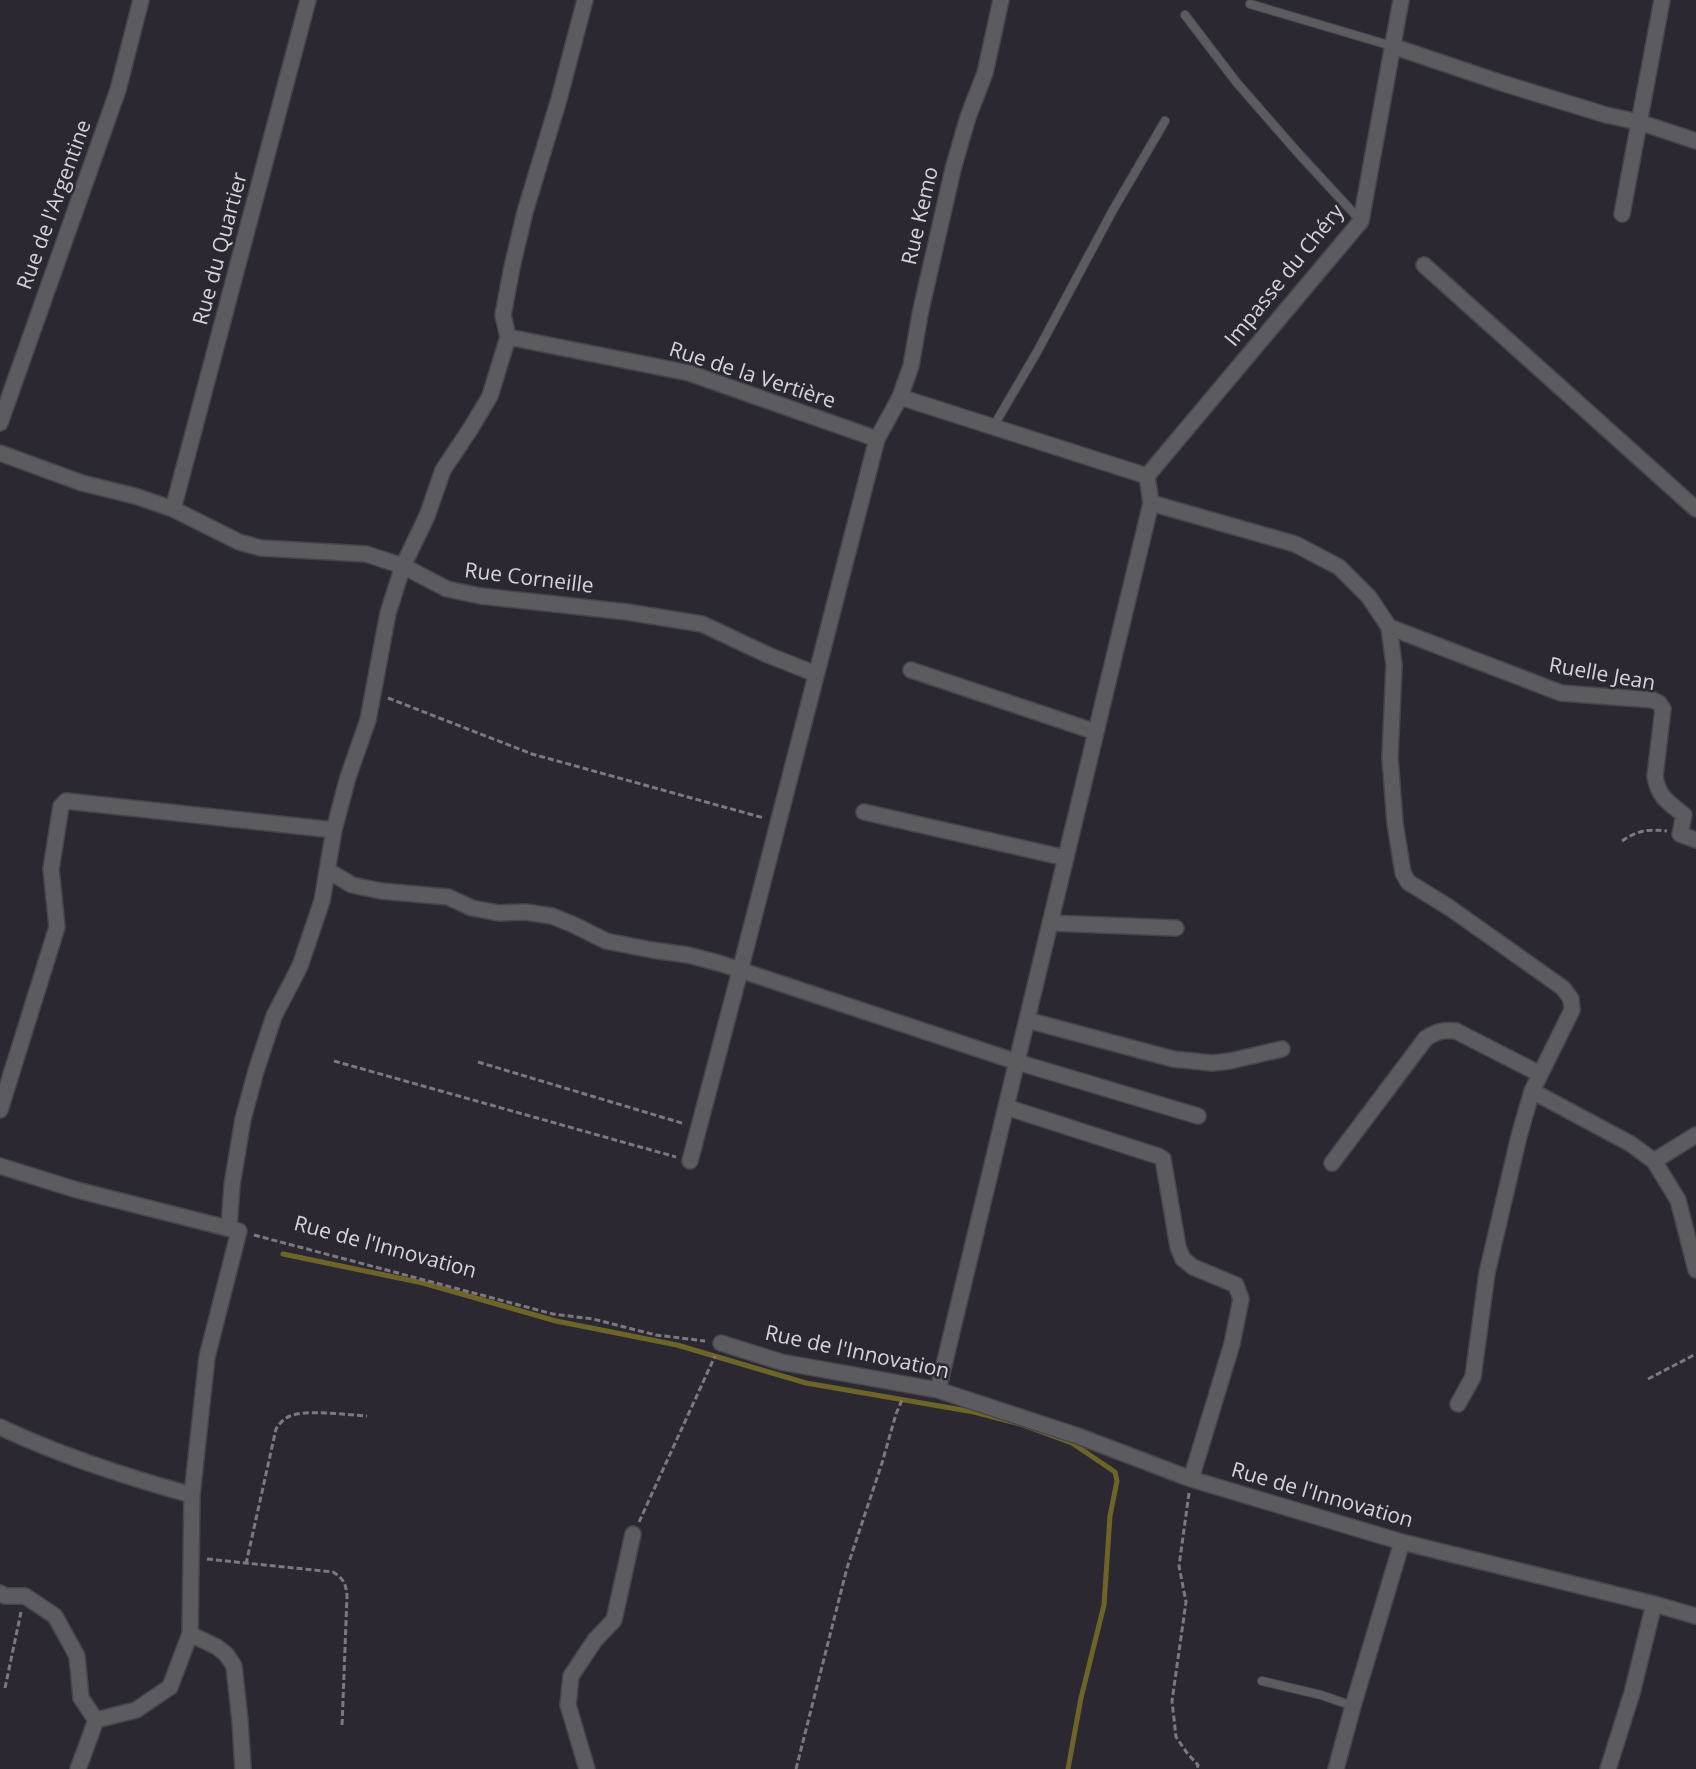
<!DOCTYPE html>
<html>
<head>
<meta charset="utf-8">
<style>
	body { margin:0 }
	canvas { display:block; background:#2b2831 }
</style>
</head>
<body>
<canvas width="1696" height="1769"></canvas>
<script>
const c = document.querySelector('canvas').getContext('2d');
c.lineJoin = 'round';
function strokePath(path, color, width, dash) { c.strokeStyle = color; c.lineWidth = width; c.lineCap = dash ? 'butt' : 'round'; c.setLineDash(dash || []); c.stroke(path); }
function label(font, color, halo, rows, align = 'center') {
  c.font = font + ' "Open Sans",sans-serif'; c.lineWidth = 5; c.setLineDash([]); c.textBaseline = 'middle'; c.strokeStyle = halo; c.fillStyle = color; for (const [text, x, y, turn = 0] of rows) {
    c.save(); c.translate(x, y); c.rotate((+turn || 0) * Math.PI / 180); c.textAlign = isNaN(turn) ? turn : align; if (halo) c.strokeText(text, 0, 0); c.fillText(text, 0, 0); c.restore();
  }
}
const stream = new Path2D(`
	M283 1254 423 1283 556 1321 677 1345 806 1383 974 1412 1020 1424 1072 1443 1115 1472 1117 1481 1110 1516 1104 1605 1081 1698 1068 1769`);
const path = new Path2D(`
	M388 698 532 754 764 818
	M1622 841C1638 830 1648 829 1667 831
	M334 1061 676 1157
	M478 1062 685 1124
	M254 1235 553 1314 593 1319 656 1335 705 1341
	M1648 1379 1696 1354
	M1189 1493 1179 1566 1186 1602 1172 1701 1176 1737 1187 1753 1198 1765 1197 1769
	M639 1522 715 1356
	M207 1559 333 1572C344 1579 346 1584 347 1596L342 1726
	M246 1564 276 1429C279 1424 283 1419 290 1416 306 1409 348 1415 367 1416
	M5 1688 21 1612
	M796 1769 847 1568 882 1463 896 1414 902 1400`);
const service = new Path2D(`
	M1250 4 1392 46
	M1185 15 1237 83 1299 154 1360 220
	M993 427 1037 352 1113 210 1165 121
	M1262 1681 1321 1695 1353 1706`);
const minor = new Path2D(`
	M1392 46 1502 83 1606 115 1639 122 1696 141
	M1622 214 1662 0
	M1424 265 1696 509
	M508 337 689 373 877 439
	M900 397 1147 476 1151 503 938 1390
	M0 423 118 90 141 0
	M0 453 82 483 135 496 173 509 239 542 261 548 366 554 403 566 447 589 481 596 627 612 702 624 768 655 816 674
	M1147 476 1361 221 1401 0
	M1151 503 1295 544 1339 567 1369 597 1389 627 1394 665 1390 758 1395 823 1403 873 1408 882 1450 908 1563 988 1571 999 1572 1010 1532 1091 1519 1136 1487 1273 1473 1377 1458 1404
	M173 509 308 0
	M1389 627 1561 693 1653 700 1659 703 1663 709 1655 776C1658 797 1668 802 1684 815L1680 834 1696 840
	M911 670 1096 732
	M864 812 1066 858
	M327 870 352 885 381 891 448 897 472 908 499 913 525 912 552 916 574 925 606 941 652 950 688 955 719 963 1017 1062 1198 1116
	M1050 923 1176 928
	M1027 1020 1173 1059 1212 1063 1230 1061 1282 1049
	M1532 1091 1631 1144 1654 1161 1678 1200 1696 1270
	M1006 1107 1158 1156 1163 1159 1178 1247 1183 1259 1193 1267 1236 1285 1241 1299 1232 1344 1191 1479
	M0 1110 57 927 51 869 61 806 66 801 334 830
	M690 1161 740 971 877 439 900 397 911 366 920 314 953 169 968 117 985 73 1001 0
	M1654 1161 1696 1135
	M1332 1163 1426 1038C1436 1032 1444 1029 1456 1031L1540 1074
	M0 1166 77 1190 239 1231 207 1357 192 1495 190 1634 217 1647 226 1654 234 1666 240 1721 243 1769
	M229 1228 232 1185 243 1119 256 1071 274 1016 300 966 322 901 334 830 348 777 368 720 388 613 403 566 427 516 443 470 471 428 490 396 508 337 503 315 512 267 525 212 559 99 585 0
	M721 1343 781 1362 938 1390 1078 1436 1191 1479 1402 1542 1654 1604 1696 1616
	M0 1427C61 1456 126 1477 192 1495
	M0 1593 5 1596H25L55 1616 77 1656 81 1698 96 1720 136 1710 170 1687 190 1634
	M78 1769 96 1720
	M587 1769 568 1705 571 1676 595 1640 614 1620 633 1534
	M1336 1769 1353 1706 1402 1542
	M1608 1769 1632 1693 1654 1604`);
const streetNames = [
	["Rue de l'Argentine",55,205,-70],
	["Rue Kemo",921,216,-77],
	["Rue du Quartier",221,249,-75],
	["Impasse du Chéry",1285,276,-51],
	["Rue de la Vertière",752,376,18],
	["Rue Corneille",529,579,7],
	["Ruelle Jean",1602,675,10],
	["Rue de l'Innovation",385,1248,15],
	["Rue de l'Innovation",857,1353,12],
	["Rue de l'Innovation",1322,1496,16]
];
strokePath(stream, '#6d6528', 5);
strokePath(service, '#46444c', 10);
strokePath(minor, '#46444c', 18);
strokePath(path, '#7b7880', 3, [6, 3]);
strokePath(service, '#5c5b5f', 8);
strokePath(minor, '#5c5b5f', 15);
label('21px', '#d6d4da', '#2b2831', streetNames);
</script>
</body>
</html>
